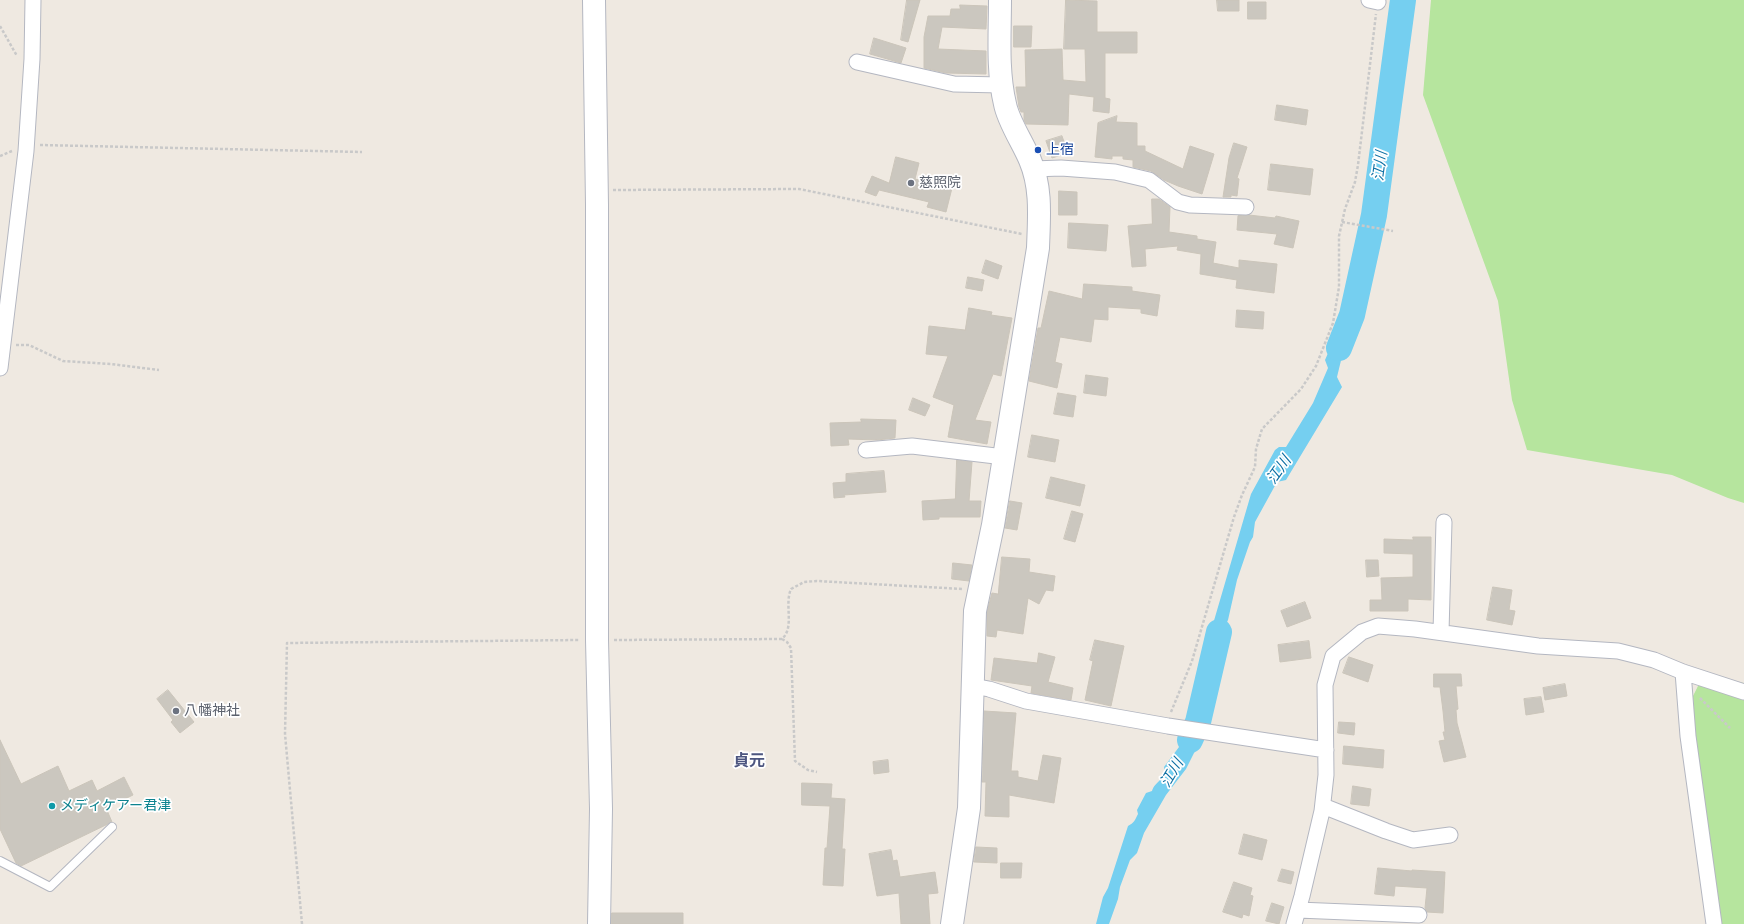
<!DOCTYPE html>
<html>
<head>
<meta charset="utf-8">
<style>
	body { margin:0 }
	canvas { display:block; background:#efe9e1 }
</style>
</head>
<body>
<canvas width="1744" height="924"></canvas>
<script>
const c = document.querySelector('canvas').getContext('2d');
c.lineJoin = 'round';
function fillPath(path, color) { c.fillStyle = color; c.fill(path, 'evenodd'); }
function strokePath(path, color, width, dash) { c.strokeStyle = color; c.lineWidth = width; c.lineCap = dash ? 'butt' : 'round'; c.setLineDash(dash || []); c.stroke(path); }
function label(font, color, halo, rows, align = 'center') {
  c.font = font + ' Mulish,"Noto Sans JP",sans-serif'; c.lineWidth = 3.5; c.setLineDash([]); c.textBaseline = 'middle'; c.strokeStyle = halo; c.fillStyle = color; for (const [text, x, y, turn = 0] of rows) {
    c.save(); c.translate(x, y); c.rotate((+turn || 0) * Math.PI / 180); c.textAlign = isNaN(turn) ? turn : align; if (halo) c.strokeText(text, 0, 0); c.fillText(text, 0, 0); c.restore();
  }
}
const green = new Path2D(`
	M1431 0H1744V503L1728 498 1672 475 1527 450 1512 400 1498 301 1423 95Z
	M1723 680 1744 683V924H1717L1698 783 1693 696 1698 686Z`);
const water = new Path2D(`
	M1352 315 1337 377 1342 387 1286 480 1277 482 1255 522 1253 537 1250 542 1237 580 1228 620 1222 632 1214 664 1210 666 1204 661 1206 648 1251 494 1275 450 1279 447H1286L1313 403 1328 368 1325 360 1341 323H1346Z
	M1201 707 1206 713 1203 726 1192 724 1197 708Z
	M1181 734 1202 737 1186 769 1166 795 1144 833 1137 853 1130 860 1120 887 1118 899 1109 924H1096L1103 897 1108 888 1128 826C1134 823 1135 820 1138 814L1137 810 1146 793 1152 791C1155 781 1167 779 1164 767L1179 747Z`);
const river = new Path2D(`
	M1339 348 1352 315 1374 215 1403 0
	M1190 740 1198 722 1219 632`);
const building = new Path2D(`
	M907 0H920L908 42 901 40Z
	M1066 0 1097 1V32H1137V53H1105V98L1110 99 1109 113 1093 111 1094 97 1069 94 1068 125 1026 124 1024 120V112H1021L1019 107 1016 87H1026L1025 50 1062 49 1063 80 1086 82 1085 49H1064Z
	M1217 0H1239V11H1218Z
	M1248 2H1266V19H1248Z
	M960 5 987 6 986 29 942 27 938 49 986 51V74L946 73 924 68V37L928 16H950L951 9H960Z
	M1014 26H1032L1031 47H1014Z
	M874 38 906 48 901 63 870 54Z
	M1277 105 1308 110 1306 125 1275 120Z
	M1117 116 1116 122 1137 123V146H1145V151L1183 169 1190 146 1214 154 1202 194 1178 186 1164 180 1151 171 1133 167V160L1123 159V156H1112V159L1095 157 1098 123Z
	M1062 136 1068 153 1052 158 1046 141Z
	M1234 143 1247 147 1237 178 1239 179 1237 196 1231 195V197H1223L1229 158Z
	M896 157 919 163 915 179 952 188 946 212 927 207 929 202 879 190 876 196 865 192 872 176 889 183Z
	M1271 164 1313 169 1310 195 1268 190Z
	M1059 191 1077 192V215H1059Z
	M1152 199H1159L1170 207 1169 232 1197 236V239L1216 242 1213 263 1239 268V260L1277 264 1274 293 1236 288 1237 280 1200 274 1201 254 1177 250 1178 246 1145 249 1146 266 1132 267 1128 226 1152 224Z
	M1249 215 1275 218 1276 216 1299 221 1293 248 1274 244 1277 234 1237 230 1238 216Z
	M1069 223 1108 225 1106 251 1068 248Z
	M986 260 1002 266 998 279 982 273Z
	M968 277 984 280 982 291 966 288Z
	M1084 284 1132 287V291L1160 295 1157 316 1141 313V309L1108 307V320L1094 319 1091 342 1060 337 1055 362 1062 364 1057 388 1029 381 1038 328H1041L1049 291 1082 299Z
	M969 308 992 312 991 315 1012 318 1001 376 993 374 975 420 991 422 987 444 948 437 954 405 933 397 948 356 926 354 929 326 965 330Z
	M1237 310 1264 312 1263 329 1236 327Z
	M1086 375 1108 378 1106 396 1084 393Z
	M1058 393 1076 396 1073 417 1054 414Z
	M913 398 930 405 925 416 909 410Z
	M861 419 896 420 895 438 877 440 848 439 849 445 831 446 830 423 861 422Z
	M1032 435 1059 440 1055 462 1028 457Z
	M957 460 972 462 969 501H981L980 517H939V519L923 520 922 501 955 499Z
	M884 471 886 492 844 495 845 497 834 498 833 483 846 482V474Z
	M1051 477 1085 485 1080 506 1046 498Z
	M1010 501 1022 503 1017 530 1005 528Z
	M1072 511 1083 514 1075 542 1064 539Z
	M1413 537H1431V600L1408 599V611H1370V600H1382L1381 578 1413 577V554L1384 553V539L1413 540Z
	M1002 557 1030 559 1029 572 1055 576 1053 591 1046 590 1039 604 1028 598 1023 634 997 630 996 637 987 636V612L992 593 998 594Z
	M1366 560H1378L1379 576 1367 577Z
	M953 563 972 565 969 581 952 579Z
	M1493 587 1512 590 1509 610 1515 611 1512 625 1487 620Z
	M1305 602 1311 618 1287 627 1281 611Z
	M1095 640 1124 646 1111 706 1085 700 1093 661 1090 660Z
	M1309 641 1311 658 1280 662 1278 645Z
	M1039 653 1055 657 1048 682 1073 688 1071 700 1031 693 1032 686 991 680 994 658 1037 663Z
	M1349 657 1373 665 1368 682 1343 673Z
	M1434 674H1461L1462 686H1456L1458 709 1456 710 1457 723 1466 757 1444 762 1439 741 1445 740 1443 732H1445L1443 711 1440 687H1434Z
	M1565 684 1567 696 1545 700 1543 688Z
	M168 690 194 722 180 733 171 722 173 720 157 699Z
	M1541 697 1544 712 1526 715 1524 699Z
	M984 711 1016 713 1011 771H1018V777L1038 781 1043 755 1061 758 1054 803 1009 795V817L985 816 986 782H982Z
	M1339 722 1355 723 1354 735 1338 733Z
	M0 740 21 784 58 766 69 791 92 780 97 791 124 777 133 795 106 808 112 822 21 866 16 863 0 829Z
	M1344 746 1384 750 1383 768 1343 764Z
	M888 760 889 772 874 774 873 762Z
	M802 783 832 784 831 798 845 799 842 849H845L843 886 823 885 825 848H827L830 806 802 805Z
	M1353 786 1371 789 1369 806 1351 804Z
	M1244 834 1267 840 1262 860 1239 854Z
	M976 847 997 848V863L974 862Z
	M891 850 893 861 897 860 900 877 935 872 938 893 928 894 930 924H901L899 893 877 896 869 854Z
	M1001 863H1022L1021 878H1001Z
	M1378 868 1412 871V870L1445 872 1443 913 1427 912 1425 908 1427 888 1395 886 1394 896 1375 894Z
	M1282 869 1294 872 1291 884 1278 881Z
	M1234 882 1252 888 1250 895 1253 896 1249 916 1243 914 1242 918 1223 912Z
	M1272 903 1284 907 1279 924 1266 921Z
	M612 913H683V924H612Z`);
const path = new Path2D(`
	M0 26 17 56
	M40 145 362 152
	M0 156 12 151
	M613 190 799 189 1022 234
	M1342 222 1393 231
	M16 345H29L63 361 111 364 159 370
	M782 639 787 642 791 648 795 761 808 770 817 772
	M614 640 782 639C795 627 784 605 791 589L804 582 817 581 963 589
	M1700 698 1730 728
	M1171 712 1192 661 1234 517 1242 495 1255 467 1256 449 1262 429 1301 389 1316 366 1333 323 1339 287V236L1345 209 1355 182 1358 165 1376 14
	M302 924 285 734 287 643 579 640`);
const lane = new Path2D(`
	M0 861 50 887 112 827`);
const street = new Path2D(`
	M1369 0 1378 2
	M857 62 954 84 1001 85
	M1033 169 1061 168 1115 172 1149 180 1178 202 1190 205 1246 207
	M0 368 26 151 32 59 33 0
	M866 450 912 446 1004 457
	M1441 632 1444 522
	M1683 672 1688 736 1714 924
	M973 686 989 689 1026 701 1168 726 1326 750
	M1323 806 1386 831 1413 840 1450 835
	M1298 910 1419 915
	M1294 924 1302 896 1322 811 1326 775 1325 685 1333 656 1362 632 1378 626 1415 629 1538 646 1618 651 1654 660 1683 672 1744 692`);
const secondary = new Path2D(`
	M594 0 597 205V640L601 809 599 924
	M952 924 969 808 975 611 993 525 1038 248C1039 218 1042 188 1030 160 1023 143 1008 121 1005 104 997 70 1000 34 1000 0`);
const markers = [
	[1038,150,4,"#1a4fb4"],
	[911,183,4,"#6b7280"],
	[176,711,4,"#6b7280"],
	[52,806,4,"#0f9aa8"]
];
const transitNames = [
	["上宿",1046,150]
];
const worshipNames = [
	["慈照院",919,183],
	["八幡神社",184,711]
];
const cultureNames = [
	["メディケアー君津",60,806]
];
const waterNames = [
	["江川",1380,166,-82],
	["江川",1279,470,-55],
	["江川",1172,773,-59]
];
const quarterNames = [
	["貞元",749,761]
];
fillPath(green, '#b6e59e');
fillPath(water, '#75cff0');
strokePath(river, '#75cff0', 26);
fillPath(building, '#cbc7bf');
strokePath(building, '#cbc5ba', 1);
strokePath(lane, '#b4b7c1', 10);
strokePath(street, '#b4b7c1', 17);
strokePath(secondary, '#b4b7c1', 24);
strokePath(path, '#c9c9c9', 2.5, [3, 2]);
strokePath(lane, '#fff', 8);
strokePath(street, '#fff', 15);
strokePath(secondary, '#fff', 22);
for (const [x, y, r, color] of markers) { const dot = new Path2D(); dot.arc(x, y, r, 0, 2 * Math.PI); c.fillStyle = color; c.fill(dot); strokePath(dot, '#fff', 1.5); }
label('14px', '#164399', '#fff', transitNames, 'left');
label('14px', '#5b616d', '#fff', worshipNames, 'left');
label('14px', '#0d838f', '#fff', cultureNames, 'left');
label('italic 15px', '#0d6fa3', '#fff', waterNames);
label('bold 16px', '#4d5680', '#fff', quarterNames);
</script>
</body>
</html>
